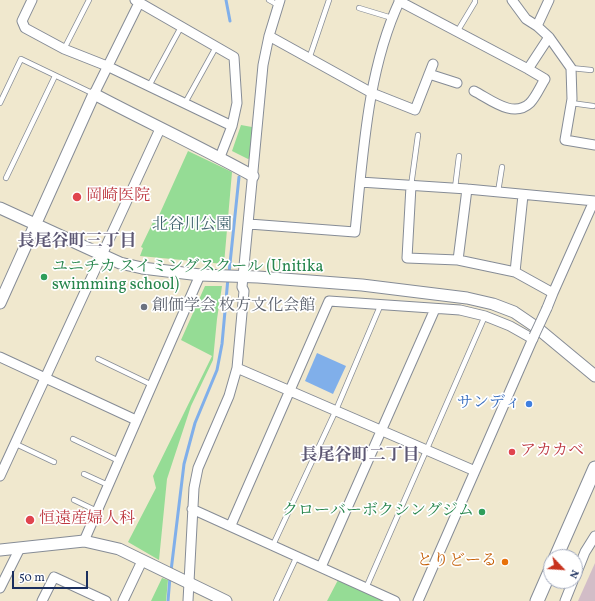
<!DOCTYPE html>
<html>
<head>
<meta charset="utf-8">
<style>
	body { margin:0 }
	#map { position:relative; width:595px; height:601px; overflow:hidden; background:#f0e8ce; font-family:Vollkorn,serif }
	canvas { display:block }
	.north { position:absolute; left:543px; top:549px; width:40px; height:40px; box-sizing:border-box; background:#fff; border:1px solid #a4acbf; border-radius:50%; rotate:115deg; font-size:11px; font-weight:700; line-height:16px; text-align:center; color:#1b2f5e }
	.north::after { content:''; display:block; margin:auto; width:14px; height:18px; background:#c8321e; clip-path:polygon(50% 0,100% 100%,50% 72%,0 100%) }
	.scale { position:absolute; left:12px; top:571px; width:76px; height:18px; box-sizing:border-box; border:2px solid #1b2f5e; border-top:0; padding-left:5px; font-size:12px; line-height:14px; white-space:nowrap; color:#1b2f5e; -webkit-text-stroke:3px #fff; paint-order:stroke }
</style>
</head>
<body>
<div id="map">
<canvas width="595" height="601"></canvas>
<div class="north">N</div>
<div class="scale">50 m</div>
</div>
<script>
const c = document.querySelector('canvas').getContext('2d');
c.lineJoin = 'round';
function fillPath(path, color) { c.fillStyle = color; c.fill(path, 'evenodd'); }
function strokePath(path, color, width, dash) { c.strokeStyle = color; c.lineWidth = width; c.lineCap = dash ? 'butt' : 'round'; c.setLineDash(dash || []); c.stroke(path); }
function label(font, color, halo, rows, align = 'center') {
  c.font = font + ' Vollkorn,"Noto Serif JP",serif'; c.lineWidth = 3.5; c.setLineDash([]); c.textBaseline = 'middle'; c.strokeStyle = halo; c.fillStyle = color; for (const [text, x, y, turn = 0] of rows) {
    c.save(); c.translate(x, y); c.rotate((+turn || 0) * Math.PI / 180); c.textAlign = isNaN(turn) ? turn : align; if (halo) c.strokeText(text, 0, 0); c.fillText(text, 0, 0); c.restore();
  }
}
const industrial = new Path2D(`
	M595 563V601H578Z`);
const green = new Path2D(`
	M241 125 252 127V157L248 159 232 151Z
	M188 151 232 172 224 264 140 256 143 248 141 247 153 222H156Z
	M205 286H222L217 319 213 360 191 406 167 479 159 560 128 542 156 488 153 476 212 356 181 340Z
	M162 578 168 580 166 601H151Z
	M338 580 384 601H327Z`);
const water = new Path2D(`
	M317 353 346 366 333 394 305 381Z`);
const stream = new Path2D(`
	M226 0 230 21
	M229 273 239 177
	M171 571 184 464 195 423 217 370 222 344 228 278
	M168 601 170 577`);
const service = new Path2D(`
	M269 0 278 5
	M359 8 392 18
	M457 32 475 2V0
	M64 49 89 0
	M309 59 329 0
	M571 68 591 70
	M149 86 181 27
	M0 103 21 59 94 94
	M185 103 216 47
	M571 103 593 106
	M6 178 55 76
	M411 186 418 135
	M455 188 459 156
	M498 192 502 167
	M98 359 152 385
	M73 439 119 461
	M16 444 54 462
	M84 474 108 485
	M74 500 97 511
	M273 545 336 410 381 304
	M366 588 485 316
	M276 601 297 556`);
const minor = new Path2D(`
	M32 0 22 21 25 28 64 49 107 66 232 126
	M135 0 234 57 237 103 232 126 220 157
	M512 0 526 19 537 26 549 37 571 68 572 99 565 140 595 145
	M399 1 528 69 549 37
	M537 26 549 0
	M269 36 372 93 415 110 433 64
	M429 74 457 83
	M474 91C490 99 513 119 530 103 536 97 540 87 545 79L528 69
	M94 94 139 3
	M360 182 467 189 595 201
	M411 186 407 258 458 260 515 272 553 293 594 201
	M249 224 355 232C363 156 367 70 400 0
	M458 260 467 189
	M515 272 523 195
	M547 308 553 293
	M0 357 136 420
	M237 368 475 471 418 601
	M475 471 534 336
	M0 476 160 129
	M192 509 395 601
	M231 525 329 301 460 310 485 316 510 326 533 339
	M84 541 200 275
	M321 567 435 309
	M575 577 585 552 595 536
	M0 588 20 548
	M42 601 54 577 106 601
	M123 601 142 561
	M188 601 194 488 198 468 229 396 237 368 244 291 242 287 263 65 269 36 280 0
	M565 601 573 581`);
const tertiary = new Path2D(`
	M0 208 120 263 142 268 200 275 258 277 362 285 467 298 493 304 514 312 536 327 595 376
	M0 303 94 94C147 122 201 147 253 176
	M0 550 84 541 119 549 226 601`);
const secondary = new Path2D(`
	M556 557 595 468
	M537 601 551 569`);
const minorBridge = new Path2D(`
	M534 336 547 308`);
const markers = [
	[77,197,5,"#e0444e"],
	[44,277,4,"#2e9e5b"],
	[144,307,4,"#6b7280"],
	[529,404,4,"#3f7fe0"],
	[512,452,4,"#e0444e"],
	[482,512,4,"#2e9e5b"],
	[30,520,5,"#e0444e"],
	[505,562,4,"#e8710a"]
];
const healthNames = [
	["岡崎医院",86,197],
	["アカカベ",520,452],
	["恒遠産婦人科",39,520]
];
const parkNames = [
	["北谷川公園",192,226]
];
const leisureNames = [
	["ユニチカ スイミングスクール (Unitika",52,268],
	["swimming school)",52,286],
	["クローバーボクシングジム",474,512,"right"]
];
const worshipNames = [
	["創価学会 枚方文化会館",152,307]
];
const shopNames = [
	["サンディ",521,404]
];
const foodNames = [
	["とりどーる",497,562]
];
const neighbourhoodNames = [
	["長尾谷町三丁目",77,243],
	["長尾谷町二丁目",360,457]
];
fillPath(industrial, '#d2bdc7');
fillPath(green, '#95dc95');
fillPath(water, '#80afea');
strokePath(stream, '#80afea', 3);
strokePath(service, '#868c96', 6);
strokePath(minor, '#868c96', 11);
strokePath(tertiary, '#868c96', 13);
strokePath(secondary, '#868c96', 15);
strokePath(service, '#fff', 4.5);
strokePath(minor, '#fff', 9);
strokePath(tertiary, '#fff', 11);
strokePath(secondary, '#fff', 13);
strokePath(minorBridge, '#868c96', 11, []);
strokePath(minorBridge, '#fff', 9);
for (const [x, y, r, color] of markers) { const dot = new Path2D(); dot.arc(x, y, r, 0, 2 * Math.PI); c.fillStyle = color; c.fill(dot); strokePath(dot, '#fff', 1.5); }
label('16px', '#be3a42', '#fff', healthNames, 'left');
label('16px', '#40636e', '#fff', parkNames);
label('16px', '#27864d', '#fff', leisureNames, 'left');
label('16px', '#5b616d', '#fff', worshipNames, 'left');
label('16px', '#366cbe', '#fff', shopNames, 'right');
label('16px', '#c56008', '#fff', foodNames, 'right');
label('bold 17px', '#5c5773', '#fff', neighbourhoodNames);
</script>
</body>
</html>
